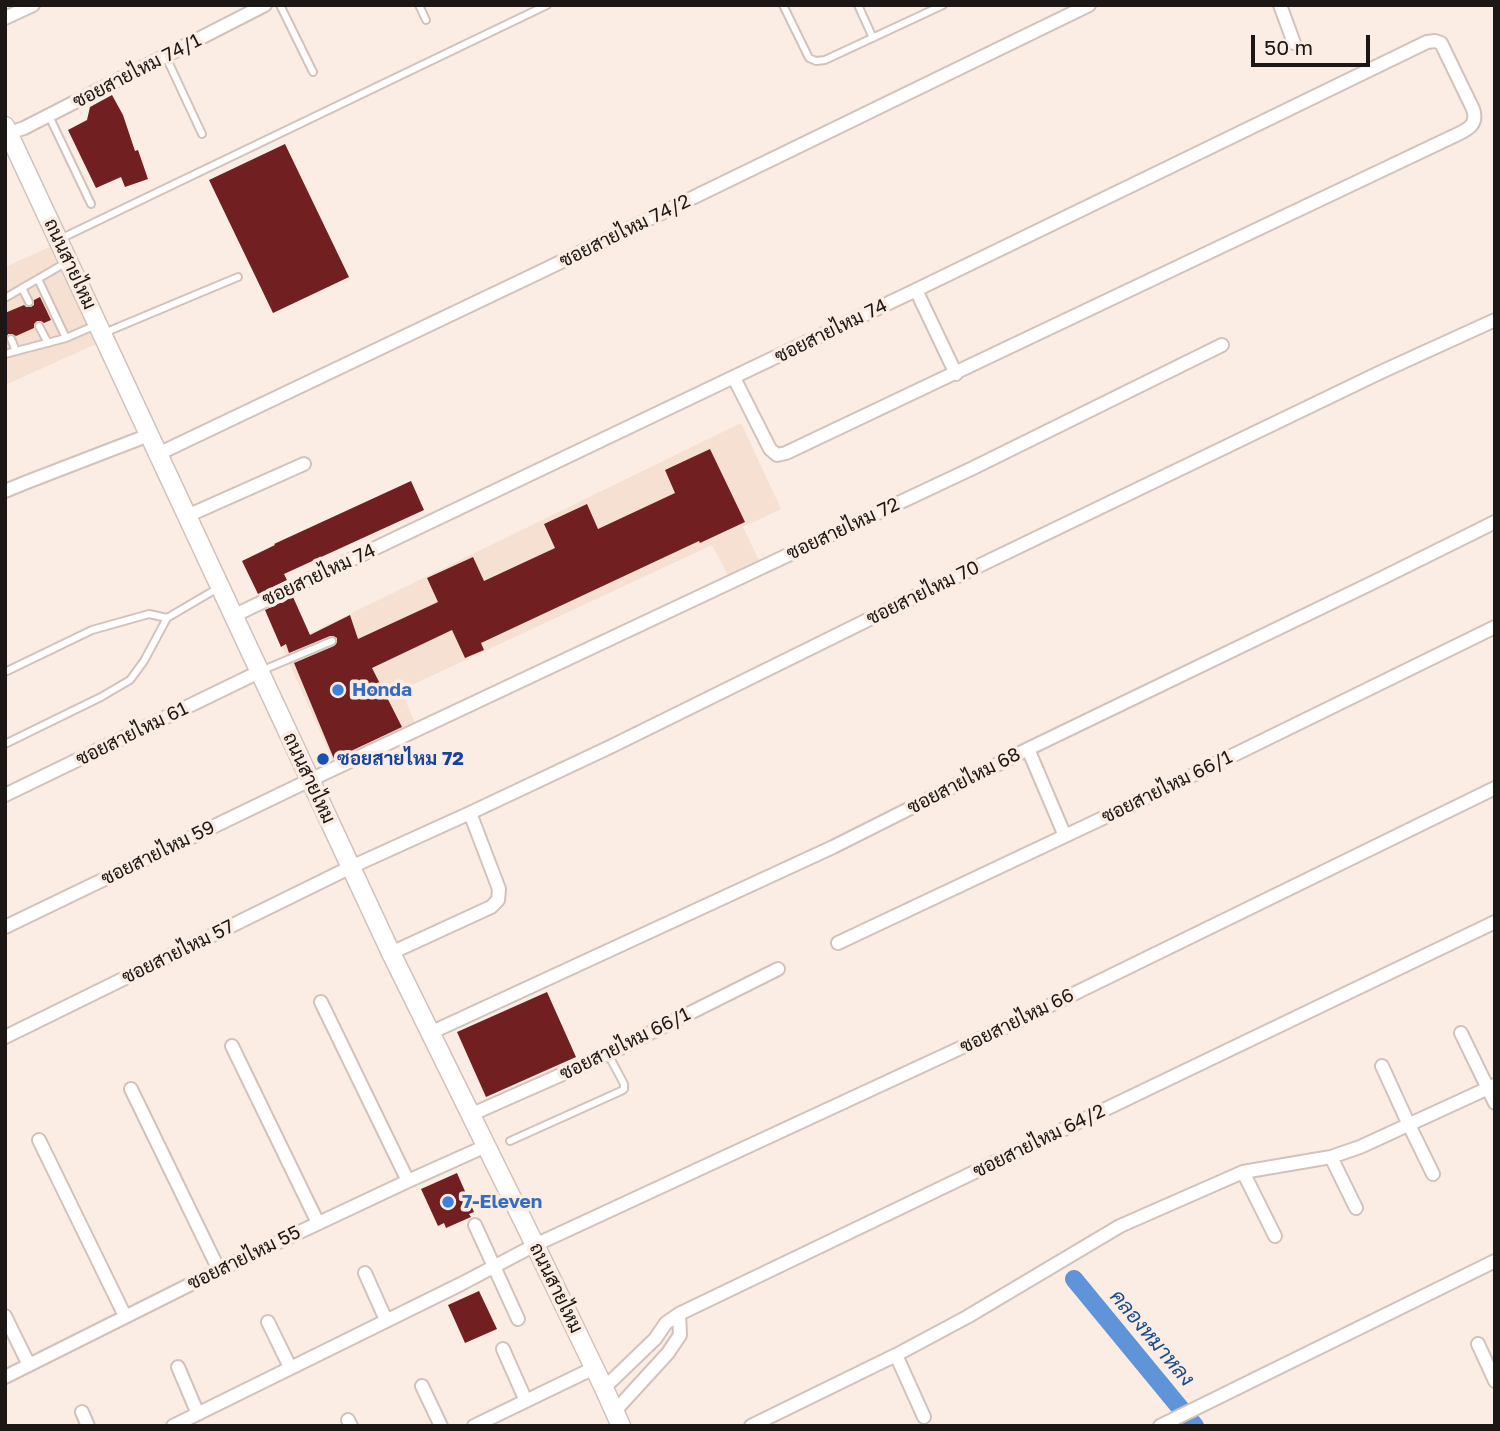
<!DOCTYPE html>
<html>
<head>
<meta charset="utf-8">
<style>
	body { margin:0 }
	#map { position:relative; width:1500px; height:1431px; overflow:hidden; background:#fbede4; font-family:"Golos Text",sans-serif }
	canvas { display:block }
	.frame { position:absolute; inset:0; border:7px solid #1c1714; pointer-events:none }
	.scale { position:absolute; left:1251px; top:35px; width:119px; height:32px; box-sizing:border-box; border:4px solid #1c1714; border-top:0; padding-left:9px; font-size:21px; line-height:24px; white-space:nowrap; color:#1c1714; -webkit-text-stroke:5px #fbede4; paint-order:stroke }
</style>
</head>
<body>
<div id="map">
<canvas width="1500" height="1431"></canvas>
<div class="frame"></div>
<div class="scale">50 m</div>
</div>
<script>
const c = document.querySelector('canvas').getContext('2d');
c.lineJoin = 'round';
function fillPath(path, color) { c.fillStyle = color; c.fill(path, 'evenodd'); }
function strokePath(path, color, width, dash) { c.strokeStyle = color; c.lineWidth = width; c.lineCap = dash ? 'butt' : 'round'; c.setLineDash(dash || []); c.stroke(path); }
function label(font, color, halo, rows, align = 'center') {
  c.font = font + ' "Golos Text",Sarabun,sans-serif'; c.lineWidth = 7; c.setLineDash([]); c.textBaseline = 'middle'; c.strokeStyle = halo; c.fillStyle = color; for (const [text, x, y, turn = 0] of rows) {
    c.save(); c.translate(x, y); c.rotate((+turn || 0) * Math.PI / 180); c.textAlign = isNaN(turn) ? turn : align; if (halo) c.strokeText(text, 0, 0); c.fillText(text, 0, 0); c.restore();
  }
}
const built = new Path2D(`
	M63 241 107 339 5 385V267Z
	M741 423 781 509 743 527 759 560 728 575 712 545 401 690 415 723 334 763 282 647Z`);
const canal = new Path2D(`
	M1074 1279 1195 1426`);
const building = new Path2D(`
	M112 95 123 115 135 151 138 150 148 179 125 187 121 177 96 188 68 130 87 120 90 107Z
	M285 144 349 277 273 313 209 180Z
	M40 297 51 320 44 323 41 321H37L34 324V328L16 336 12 334H8L5 341V313L24 305 26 307H31L34 305V300Z
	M710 449 745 522 700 543 699 541 481 643 484 650 465 658 452 630 372 668 402 727 334 759 294 663 334 646 337 642V638L333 636H330L289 653 286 644 281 647 265 610 293 597 310 635 350 615 358 639 438 602 427 578 473 557 484 581 555 548 544 524 587 504 598 529 675 493 665 470Z
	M411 481 424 510 284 574 287 580 258 594 242 561 275 545 274 544Z
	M547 992 576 1057 486 1097 457 1032Z
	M457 1173 474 1212 469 1214 471 1217 446 1228 444 1223 438 1226 421 1189Z
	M479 1291 497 1329 465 1343 448 1305Z`);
const lane = new Path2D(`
	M280 5 313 72
	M419 5 426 20
	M783 5 809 58 816 61 825 60 943 5
	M858 5 873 38
	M166 57 202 134
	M49 116 91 204
	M60 239 547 5
	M38 279 66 338
	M22 288 29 302
	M5 298 67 262
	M39 326 48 343
	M104 333 238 277
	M11 339 16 351
	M5 354 66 338 96 325
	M263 670 332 641
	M5 672 92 630 149 614 167 618 218 588
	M5 744 101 697 130 680 144 661 167 618
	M510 1141 621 1091 624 1089V1084L608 1054`);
const street = new Path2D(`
	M1280 5 1294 43
	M5 18 33 5
	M9 133 24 128 265 5
	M916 290 956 374
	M158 454 542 271 1089 5
	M5 491 27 482 149 435
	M187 516 304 464
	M233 616 916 290 1427 42 1435 41 1441 43 1473 109C1478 124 1469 129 1456 135L786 453 777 455 770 449 734 378
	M1028 749 1065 836
	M5 795 259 672
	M5 927 310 780 973 468 1222 345
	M838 943 1156 793 1495 627
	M391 953 491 907 498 900 499 889 470 813
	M321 1002 408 1181
	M430 1033 833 847 1028 749 1374 582 1495 522
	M1461 1033 1495 1103
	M5 1037 351 867 470 813 612 746 908 600 1381 372 1495 320
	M232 1046 318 1223
	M1382 1066 1409 1125 1433 1174
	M131 1089 219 1270
	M470 1115 608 1054 778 969
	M39 1140 125 1316
	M1331 1157 1356 1208
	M1243 1172 1275 1236
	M475 1225 518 1319
	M365 1273 386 1320
	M5 1316 29 1365
	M268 1322 290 1367
	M1478 1344 1495 1381
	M503 1349 526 1401
	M896 1355 924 1417
	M178 1367 198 1414
	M5 1377 219 1270 408 1181 486 1146
	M422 1386 441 1426
	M604 1388 655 1339 666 1323 679 1314 1495 922
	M82 1412 88 1426
	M614 1412 668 1353 680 1335 679 1314
	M348 1420 351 1426
	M173 1426 461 1284 535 1245 1010 1025 1495 788
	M474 1426 594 1368
	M751 1426 896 1355 967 1317 1120 1226 1243 1172 1331 1157 1360 1147 1495 1085
	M1160 1426 1495 1261`);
const secondary = new Path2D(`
	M5 126 391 953 535 1245 604 1388 621 1426`);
const markers = [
	[338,690,7,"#3f7fe0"],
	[323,759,7,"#1a4fb4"],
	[448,1202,7,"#3f7fe0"]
];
const streetNames = [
	["ซอยสายไหม 74/1",137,71,-27],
	["ซอยสายไหม 74/2",625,231,-26],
	["ถนนสายไหม",70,264,65],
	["ซอยสายไหม 74",831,331,-26],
	["ซอยสายไหม 72",843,529,-25],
	["ซอยสายไหม 74",319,575,-25],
	["ซอยสายไหม 70",923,593,-26],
	["ซอยสายไหม 61",132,734,-26],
	["ถนนสายไหม",309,778,65],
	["ซอยสายไหม 68",964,781,-27],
	["ซอยสายไหม 66/1",1167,787,-26],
	["ซอยสายไหม 59",158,853,-26],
	["ซอยสายไหม 57",178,952,-26],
	["ซอยสายไหม 66",1017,1021,-26],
	["ซอยสายไหม 66/1",625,1044,-26],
	["ซอยสายไหม 64/2",1039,1141,-26],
	["ซอยสายไหม 55",244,1258,-26],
	["ถนนสายไหม",556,1288,64]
];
const shopNames = [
	["Honda",352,690],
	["7-Eleven",462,1202]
];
const transitNames = [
	["ซอยสายไหม 72",337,759]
];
const waterNames = [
	["คลองหมาหลง",1152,1338,50]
];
fillPath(built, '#f5e0d2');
strokePath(canal, '#5f95d8', 18);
fillPath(building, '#721f21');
strokePath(lane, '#d1c3bb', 10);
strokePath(street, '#d1c3bb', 16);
strokePath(secondary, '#d1c3bb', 21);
strokePath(lane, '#fff', 6);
strokePath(street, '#fff', 12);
strokePath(secondary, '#fff', 18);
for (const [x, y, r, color] of markers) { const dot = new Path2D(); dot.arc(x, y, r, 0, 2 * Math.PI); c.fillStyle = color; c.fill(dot); strokePath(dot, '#fbede4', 2.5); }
label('19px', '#1c1714', '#fbede4', streetNames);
label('bold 19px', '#366cbe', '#fbede4', shopNames, 'left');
label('bold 19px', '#164399', '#fbede4', transitNames, 'left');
label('italic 21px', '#184e8d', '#fbede4', waterNames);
</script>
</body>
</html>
